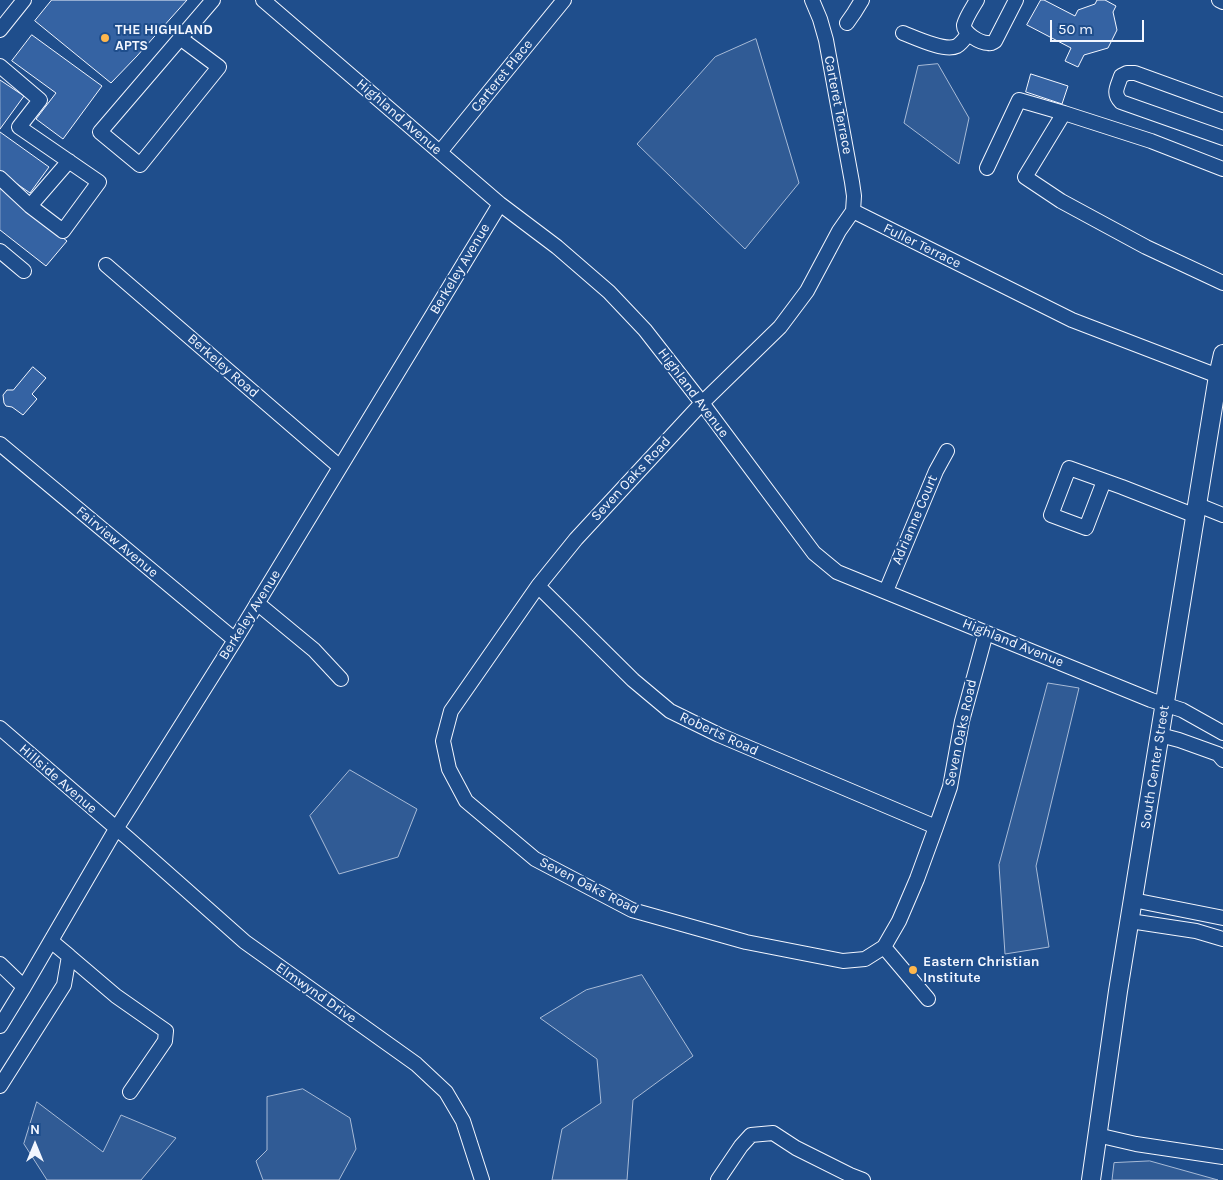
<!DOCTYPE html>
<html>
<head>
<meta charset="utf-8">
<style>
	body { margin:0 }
	#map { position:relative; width:1223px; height:1180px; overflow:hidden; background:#1f4e8c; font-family:Karla,sans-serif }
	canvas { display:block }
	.north { position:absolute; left:10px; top:1120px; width:50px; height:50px; -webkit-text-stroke:4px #1f4e8c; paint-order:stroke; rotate:0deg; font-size:14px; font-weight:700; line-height:20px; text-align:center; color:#f2f6ff }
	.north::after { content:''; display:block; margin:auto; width:18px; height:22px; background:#f2f6ff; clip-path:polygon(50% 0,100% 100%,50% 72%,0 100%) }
	.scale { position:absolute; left:1050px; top:20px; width:94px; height:22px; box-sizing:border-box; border:2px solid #f2f6ff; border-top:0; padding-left:6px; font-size:15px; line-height:18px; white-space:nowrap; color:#f2f6ff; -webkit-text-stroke:4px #1f4e8c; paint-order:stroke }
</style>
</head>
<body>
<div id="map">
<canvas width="1223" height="1180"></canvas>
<div class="north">N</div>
<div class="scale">50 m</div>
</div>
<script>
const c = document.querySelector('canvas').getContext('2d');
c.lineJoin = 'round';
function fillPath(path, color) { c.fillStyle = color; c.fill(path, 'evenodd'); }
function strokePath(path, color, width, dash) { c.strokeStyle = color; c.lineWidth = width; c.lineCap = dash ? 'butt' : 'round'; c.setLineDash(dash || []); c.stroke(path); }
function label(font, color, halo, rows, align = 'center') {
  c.font = font + ' Karla,sans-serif'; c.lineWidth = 4; c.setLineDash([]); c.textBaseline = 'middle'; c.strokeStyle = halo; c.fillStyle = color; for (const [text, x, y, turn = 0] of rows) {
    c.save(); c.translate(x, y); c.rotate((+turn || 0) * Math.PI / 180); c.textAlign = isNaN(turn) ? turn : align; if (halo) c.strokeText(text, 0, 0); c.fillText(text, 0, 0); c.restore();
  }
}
const built = new Path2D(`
	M756 39 799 183 745 249 637 144 715 57Z
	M938 64 969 118 959 164 904 123 918 66Z
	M1048 683 1079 688 1036 866 1049 947 1005 954 999 865Z
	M350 770 417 809 398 857 339 874 310 816Z
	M642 975 693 1056 633 1100 627 1180H552L562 1129 601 1103 597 1059 540 1018 586 990Z
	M303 1089 350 1118 356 1149 339 1180H263L256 1161 267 1150V1097Z
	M37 1102 103 1152 121 1115 176 1138 141 1180H47L24 1144Z
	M1150 1161 1218 1180H1112L1114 1163Z`);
const building = new Path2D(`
	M52 0H187L137 56 111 83 35 21Z
	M1041 0H1044L1075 16 1078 10 1095 4 1097 0H1105L1116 6 1113 12 1117 30 1108 48 1084 55 1078 67 1065 61 1071 48 1027 25Z
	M32 35 102 86 63 139 36 119 56 93 12 61Z
	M1031 74 1068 86 1062 104 1026 92Z
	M0 80 24 96 0 129Z
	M0 132 49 167 30 193 0 172Z
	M0 188 67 241 46 266 0 230Z
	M33 367 46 378 32 394 37 399 23 415 12 407 6 406 4 403 3 395 7 390H13Z`);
const minor = new Path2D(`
	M263 0 500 204 557 247 609 292 645 330 702 403 814 553 837 572 1151 700 1182 710 1223 733
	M812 0 820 19 826 40 852 182 854 196 853 211
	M977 0C973 7 966 17 964 25 963 33 980 43 988 43 992 44 991 43 995 41L1016 0
	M1219 0 1223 2
	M847 23 854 13 862 0
	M0 30 24 0
	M903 33C916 38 945 52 957 46 962 43 965 38 968 34
	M180 38 219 67 140 165 100 132 213 0
	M0 66 40 100 19 127 99 182 63 231 30 206 69 161
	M1223 105 1135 73H1127L1121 76C1118 86 1112 93 1121 102L1223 138
	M440 152 564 0
	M987 168 1019 100 1064 113
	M1223 169 1151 141 1064 113 1025 177 1061 201 1146 247 1223 283
	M0 178 30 206
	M853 211 839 231 807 291 780 327 702 403 576 539 538 586 451 711 443 741 449 769 466 801 535 859 632 910 746 942 843 961 865 959 884 947 899 921 917 879 936 827 950 787 962 721 986 633
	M853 211 1072 320 1218 376
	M0 251 24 271
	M106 265 340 467
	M0 444 235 640
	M1104 481 1086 528 1051 515 1069 468 1122 487 1196 516
	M1198 505 1223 515
	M538 586 633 680 670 711 719 735 936 827
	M886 591 936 471 947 451
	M257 603 314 650 341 679
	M0 728 130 840 245 942 416 1064 446 1092 463 1121 482 1180
	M1160 735 1179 740 1218 754 1223 760
	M1133 900 1223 918
	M1130 921 1196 931 1223 939
	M884 947 928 999
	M69 956 116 996 166 1031 165 1041 130 1092
	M0 964 24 987
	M0 1026 24 987 116 829 235 640 500 204
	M0 1086 64 985 69 956 51 941
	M1097 1135 1136 1144 1223 1157
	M718 1180 741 1146 751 1135 773 1133 796 1148 850 1175 863 1180`);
const major = new Path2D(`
	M1091 1180 1118 991 1218 376 1223 354`);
const markers = [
	[105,38,5,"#ffb74d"],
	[913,970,5,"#ffb74d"]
];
const poiNames = [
	["THE HIGHLAND",115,30],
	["APTS",115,46],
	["Eastern Christian",923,962],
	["Institute",923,978]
];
const streetNames = [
	["Carteret Place",502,76,-51],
	["Carteret Terrace",838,105,79],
	["Highland Avenue",399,117,41],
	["Fuller Terrace",922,246,26],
	["Berkeley Avenue",460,269,-59],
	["Berkeley Road",223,366,41],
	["Highland Avenue",693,393,53],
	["Seven Oaks Road",631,479,-47],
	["Adrianne Court",915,520,-67],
	["Fairview Avenue",117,542,40],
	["Berkeley Avenue",250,615,-58],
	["Highland Avenue",1013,643,22],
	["Seven Oaks Road",961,733,-78],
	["Roberts Road",719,734,25],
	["South Center Street",1155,767,-81],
	["Hillside Avenue",58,779,41],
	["Seven Oaks Road",589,886,27],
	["Elmwynd Drive",316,993,35]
];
fillPath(built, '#305b95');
strokePath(built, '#a8bbd7', 1);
fillPath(building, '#3563a3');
strokePath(building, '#f2f6ff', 1);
strokePath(minor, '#f2f6ff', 16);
strokePath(major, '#f2f6ff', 20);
strokePath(minor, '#1f4e8c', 14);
strokePath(major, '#1f4e8c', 18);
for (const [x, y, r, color] of markers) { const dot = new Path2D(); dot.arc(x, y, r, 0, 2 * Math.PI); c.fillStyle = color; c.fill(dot); strokePath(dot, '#1f4e8c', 2); }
label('bold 14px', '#f2f6ff', '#1f4e8c', poiNames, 'left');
label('14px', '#f2f6ff', '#1f4e8c', streetNames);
</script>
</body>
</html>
